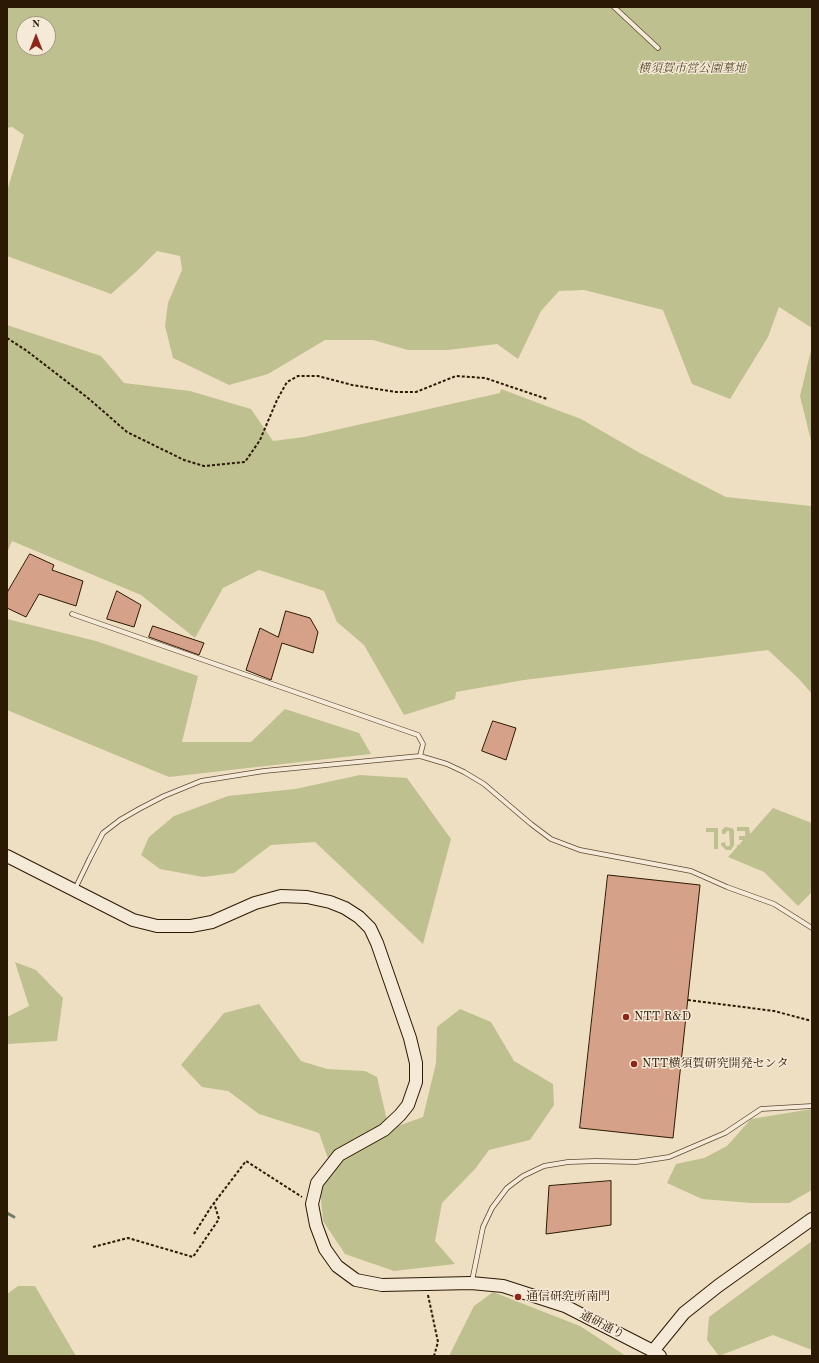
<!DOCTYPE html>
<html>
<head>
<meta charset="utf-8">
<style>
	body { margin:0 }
	#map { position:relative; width:819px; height:1363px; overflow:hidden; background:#efdfc2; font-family:"Old Standard TT",serif }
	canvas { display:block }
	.frame { position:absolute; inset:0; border:8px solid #2c1903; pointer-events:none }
	.north { position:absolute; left:16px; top:16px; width:40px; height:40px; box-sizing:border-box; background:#f5ead7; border:1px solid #a59682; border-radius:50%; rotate:0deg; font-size:11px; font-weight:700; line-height:16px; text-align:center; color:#2c1903 }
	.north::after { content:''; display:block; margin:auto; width:14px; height:18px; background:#8f2418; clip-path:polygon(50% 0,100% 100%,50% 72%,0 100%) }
</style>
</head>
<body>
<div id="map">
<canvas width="819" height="1363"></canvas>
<div class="frame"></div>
<div class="north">N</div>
</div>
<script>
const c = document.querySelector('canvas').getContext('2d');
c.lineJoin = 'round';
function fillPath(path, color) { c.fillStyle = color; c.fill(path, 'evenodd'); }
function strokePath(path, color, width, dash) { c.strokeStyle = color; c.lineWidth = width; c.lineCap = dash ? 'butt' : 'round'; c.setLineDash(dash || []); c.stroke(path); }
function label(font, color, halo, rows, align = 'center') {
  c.font = font + ' "Old Standard TT","Noto Serif JP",serif'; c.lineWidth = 3; c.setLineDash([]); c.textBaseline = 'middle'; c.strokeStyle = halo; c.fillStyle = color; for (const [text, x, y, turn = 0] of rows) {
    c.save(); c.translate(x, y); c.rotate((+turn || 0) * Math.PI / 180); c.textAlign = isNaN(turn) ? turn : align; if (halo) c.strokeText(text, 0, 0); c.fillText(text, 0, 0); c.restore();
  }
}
const green = new Path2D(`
	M7 7H812V328L779 307 768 337 730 399 692 384 663 310 584 290 559 291 541 311 518 359 497 344 448 350H408L373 340H325L268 374 229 385 173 358 165 326 168 303 182 270 180 256 157 251 137 271 111 294 7 256V191L24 135 12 127 7 128ZM24 24H48V48H24Z
	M7 325 101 356 124 383 190 391 251 409 273 441 304 437 500 393 501 389 581 419 640 453 726 497 811 506 812 508V694L799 679 768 650 524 680 456 692 455 699 404 715 364 645 337 622 324 591 259 570 223 588 195 638 141 595 12 541 7 553Z
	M812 346V445L800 396Z
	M7 619 96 641 198 676 182 742H251L285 709 359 733 371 754 169 777 7 710Z
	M360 775 407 778 451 839 423 944 315 842 271 845 234 873 203 877 160 869 141 855 149 837 174 816 228 796 295 789Z
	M773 808 812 823V892L798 906 764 872 728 857 737 847V845H739L743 840H739V836H745V831H737V827H749L750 834Z
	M725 827 732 828 734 830V845L731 850H726L721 845V843L725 842 726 846H729L730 844 729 831H727L725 834H722V830Z
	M706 828H718V849H714V832H706Z
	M15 962 36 970 63 998 57 1041 7 1044V1017L29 1006Z
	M259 1004 301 1061 327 1069 365 1071 377 1077 389 1129 423 1117 436 1063 437 1027 460 1009 491 1022 514 1061 553 1084 554 1105 530 1140 489 1150 475 1169 442 1203 435 1241 455 1264 394 1271 345 1254 323 1221 320 1187 330 1164 319 1133 259 1114 228 1091 202 1087 181 1065 224 1013Z
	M812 1109V1190L789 1203H750L702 1199 667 1183 676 1164 704 1158 727 1146 751 1119Z
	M812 1241V1350L773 1335 719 1356 707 1340 709 1317Z
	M18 1286H35L76 1356H7V1294Z
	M493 1292 580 1326 626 1356H449L474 1306Z`);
const stream = new Path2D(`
	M7 1213 14 1217`);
const building = new Path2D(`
	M30 554 54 565 52 570 83 581 76 606 39 594 26 617 7 608V593Z
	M117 591 141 605 134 627 107 619Z
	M286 611 310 618 318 632 313 653 282 643 271 680 246 670 260 628 278 637Z
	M153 626 204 643 199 655 149 637Z
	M493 721 516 728 506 760 482 751Z
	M608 875 700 885 673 1138 580 1128Z
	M611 1181V1225L546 1234 549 1186Z`);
const path = new Path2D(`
	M7 338 27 351 88 398 127 432 184 460 204 466 245 462 260 440 277 400 287 382 298 376H318L352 385 396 392H416L456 376 485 378 547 399
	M688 1000 774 1011 812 1021
	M194 1234 211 1207 246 1161 302 1197
	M93 1247 128 1238 193 1257 219 1219 214 1203
	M428 1295 438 1342 434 1356`);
const lane = new Path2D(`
	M614 7 658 48
	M72 614 418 735 423 744 420 756
	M75 889 90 858 103 833 120 820 139 809 164 796 201 781 264 771 420 756 447 764 464 772 484 784 531 824 551 839 580 850 691 871 727 887 774 904 812 928
	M472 1281 483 1227 492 1208 507 1188 523 1176 544 1166 568 1162 596 1161 636 1162 669 1157 725 1133 761 1109 812 1106`);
const secondary = new Path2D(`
	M7 856 133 920 157 926H191L212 922 255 903 281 896 307 897 330 902 345 908 359 917 370 928 377 943 410 1038 416 1063V1082L408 1105 400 1115 384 1130 339 1155 317 1183 312 1204 316 1225 325 1249 337 1266 356 1280 382 1285 471 1283 503 1286 565 1306 653 1351 660 1356
	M653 1351 684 1313 718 1286 812 1219`);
const markers = [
	[626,1017,4,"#8f2418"],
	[634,1064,4,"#8f2418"],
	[518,1297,4,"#8f2418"]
];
const parkNames = [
	["横須賀市営公園墓地",692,69]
];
const poiNames = [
	["NTT R&D",634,1017],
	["NTT横須賀研究開発センタ",642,1064],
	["通信研究所南門",526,1297]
];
const streetNames = [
	["通研通り",602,1325,27]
];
fillPath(green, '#bfc08f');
strokePath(stream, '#6e7b6b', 3);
fillPath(building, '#d6a189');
strokePath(building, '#2c1903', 1);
strokePath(lane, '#5d4a33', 5.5);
strokePath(secondary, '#2c1903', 14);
strokePath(path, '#2c1903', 2, [3, 2]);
strokePath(lane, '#f5ead7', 4);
strokePath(secondary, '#f5ead7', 12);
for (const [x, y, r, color] of markers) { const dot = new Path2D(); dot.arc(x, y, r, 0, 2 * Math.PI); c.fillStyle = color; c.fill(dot); strokePath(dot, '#f5ead7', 1.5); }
label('italic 12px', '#584b2d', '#f5ead7', parkNames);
label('12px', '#2c1903', '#f5ead7', poiNames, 'left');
label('12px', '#2c1903', '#f5ead7', streetNames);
</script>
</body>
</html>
